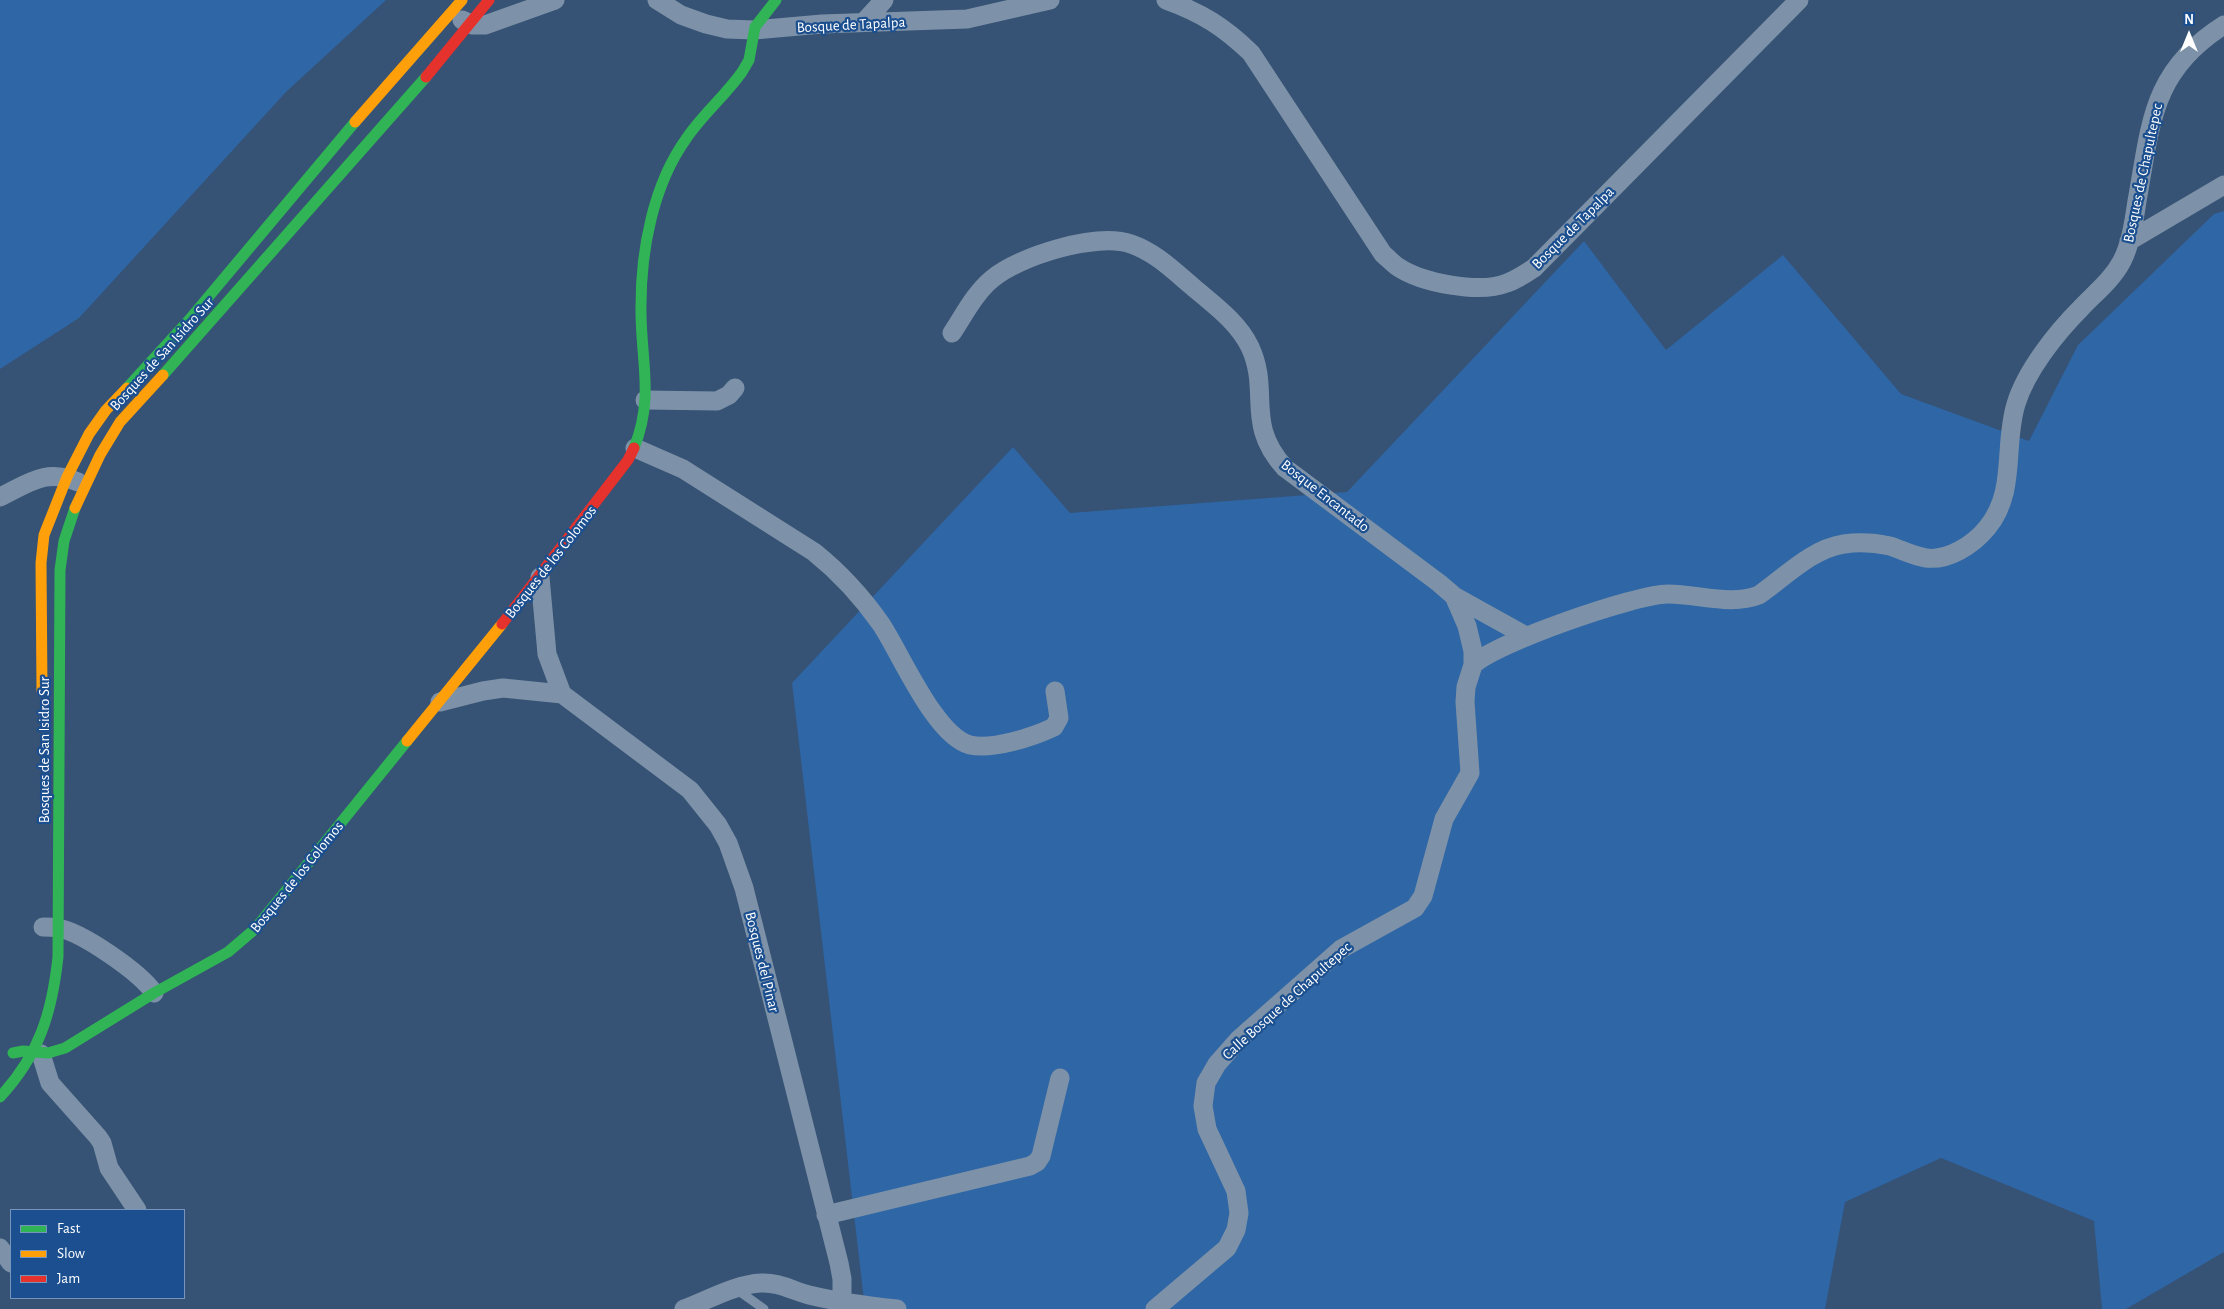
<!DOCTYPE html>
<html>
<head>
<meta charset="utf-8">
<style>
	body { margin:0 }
	#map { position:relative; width:2224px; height:1309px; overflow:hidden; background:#365274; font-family:"Alegreya Sans",sans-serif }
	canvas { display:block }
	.legend { position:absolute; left:10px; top:1209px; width:175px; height:90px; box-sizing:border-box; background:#1b4f8f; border:1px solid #7695bc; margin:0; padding:6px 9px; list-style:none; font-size:15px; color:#fff }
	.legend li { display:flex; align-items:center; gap:10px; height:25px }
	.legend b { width:25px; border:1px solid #7695bc }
	.north { position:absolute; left:2164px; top:10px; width:50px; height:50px; -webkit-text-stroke:4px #1b4f8f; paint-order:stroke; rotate:0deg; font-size:14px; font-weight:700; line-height:20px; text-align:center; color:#fff }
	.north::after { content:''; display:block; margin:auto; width:18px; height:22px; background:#fff; clip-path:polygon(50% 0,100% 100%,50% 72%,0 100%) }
</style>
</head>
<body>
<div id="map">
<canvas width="2224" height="1309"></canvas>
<ul class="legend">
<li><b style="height:6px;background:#30b455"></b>Fast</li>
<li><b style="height:6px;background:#ff9f0a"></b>Slow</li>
<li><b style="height:6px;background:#e5322d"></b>Jam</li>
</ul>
<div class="north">N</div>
</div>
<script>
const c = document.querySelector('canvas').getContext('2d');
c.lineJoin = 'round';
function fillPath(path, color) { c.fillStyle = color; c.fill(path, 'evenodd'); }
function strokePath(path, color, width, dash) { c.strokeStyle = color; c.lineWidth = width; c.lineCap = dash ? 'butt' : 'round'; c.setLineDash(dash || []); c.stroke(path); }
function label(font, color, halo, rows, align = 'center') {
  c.font = font + ' "Alegreya Sans",sans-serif'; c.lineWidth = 4.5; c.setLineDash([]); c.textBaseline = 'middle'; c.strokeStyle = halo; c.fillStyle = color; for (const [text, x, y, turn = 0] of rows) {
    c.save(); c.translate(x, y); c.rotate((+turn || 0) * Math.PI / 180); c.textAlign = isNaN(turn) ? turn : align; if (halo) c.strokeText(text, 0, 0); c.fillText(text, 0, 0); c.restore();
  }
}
const green = new Path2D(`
	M0 0H386L286 92 79 318 0 369Z
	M2224 211V1252L2126 1309H2102L2094 1221 1941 1158 1845 1202 1825 1309H865L792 683 1013 447 1070 513 1347 492 1584 241 1666 350 1783 255 1901 394 2029 441 2078 345 2214 214Z`);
const lane = new Path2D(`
	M736 1289 764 1309`);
const street = new Path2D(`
	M657 0 681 15 706 24 727 29 754 30 822 24 967 19 1050 0
	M1166 0C1202 13 1224 27 1251 53L1383 254C1388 258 1393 264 1398 267 1422 283 1479 294 1507 283 1516 280 1525 274 1534 268L1799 0
	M462 20 473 25H485L555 0
	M864 22 884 0
	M2129 241 2224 185
	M952 333C964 315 975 293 992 279 1019 256 1097 232 1131 244 1155 252 1174 271 1193 287 1214 305 1238 322 1250 347 1271 392 1244 423 1285 468L1439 583 1454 596 1526 636
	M645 400 717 401 729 395 735 388
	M635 448 683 469 814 552C839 572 862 597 881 624 901 654 935 736 970 745 993 750 1033 737 1054 727L1059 718 1055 691
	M0 497C29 483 46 468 78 482
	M540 577 547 654 562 694
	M1473 665C1495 643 1636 594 1668 594 1698 594 1731 606 1759 595 1785 577 1811 549 1844 544 1858 542 1876 543 1890 546 1902 550 1913 556 1926 558 1948 561 1973 545 1987 528 2017 492 2003 446 2016 404 2026 371 2056 333 2081 308 2095 293 2112 280 2122 261 2131 243 2134 221 2137 201 2151 124 2151 71 2224 25
	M440 702 483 691 503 688 562 694 690 790 718 825 728 843 744 888 839 1263 842 1279V1302
	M43 927C48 927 53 927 58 928 82 932 141 973 154 993
	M41 1054 50 1083 98 1137 102 1143 109 1168 137 1210
	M826 1215 1030 1166 1037 1162 1041 1156 1060 1078
	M0 1248 11 1263
	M684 1309C708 1300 736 1284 761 1283 779 1282 793 1291 809 1295 838 1302 868 1306 897 1309
	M1155 1309 1227 1248 1236 1230 1239 1213 1236 1191 1207 1129 1203 1106 1206 1083 1217 1064 1239 1039 1341 949 1415 908 1423 896 1444 819 1470 773 1465 702 1466 687 1473 665V651L1467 626 1454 596`);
const fast = new Path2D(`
	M163 375 426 77
	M127 388 189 320 355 122
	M634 448C655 396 640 358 641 306 641 250 653 185 686 139 702 115 725 96 742 72L749 60 755 27 776 0
	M13 1053 23 1051 48 1053 65 1048 154 993 228 952 255 929 407 741
	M0 1097C39 1055 52 1013 58 957L60 570 64 541 75 508`);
const slow = new Path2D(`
	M355 122 462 0
	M75 508 100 455 120 422 163 375
	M42 691 41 563 44 535 67 477 89 434 106 410 127 388
	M407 741 502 624`);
const jam = new Path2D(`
	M426 77 489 0
	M502 624 628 460 634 448`);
const streetNames = [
	["Bosque de Tapalpa",851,25,-3],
	["Bosques de Chapultepec",2143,173,-78],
	["Bosque de Tapalpa",1573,228,-45],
	["Bosques de San Isidro Sur",162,354,-48],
	["Bosque Encantado",1325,496,38],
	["Bosques de los Colomos",551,562,-52],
	["Bosques de San Isidro Sur",44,750,-90],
	["Bosques de los Colomos",297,877,-51],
	["Bosques del Pinar",762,962,76],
	["Calle Bosque de Chapultepec",1287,1001,-42]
];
fillPath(green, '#2f66a5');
strokePath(lane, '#7d92a8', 9);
strokePath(street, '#7d92a8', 19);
strokePath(fast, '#30b455', 11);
strokePath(slow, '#ff9f0a', 11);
strokePath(jam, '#e5322d', 11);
label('15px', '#fff', '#1b4f8f', streetNames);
</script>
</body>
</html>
